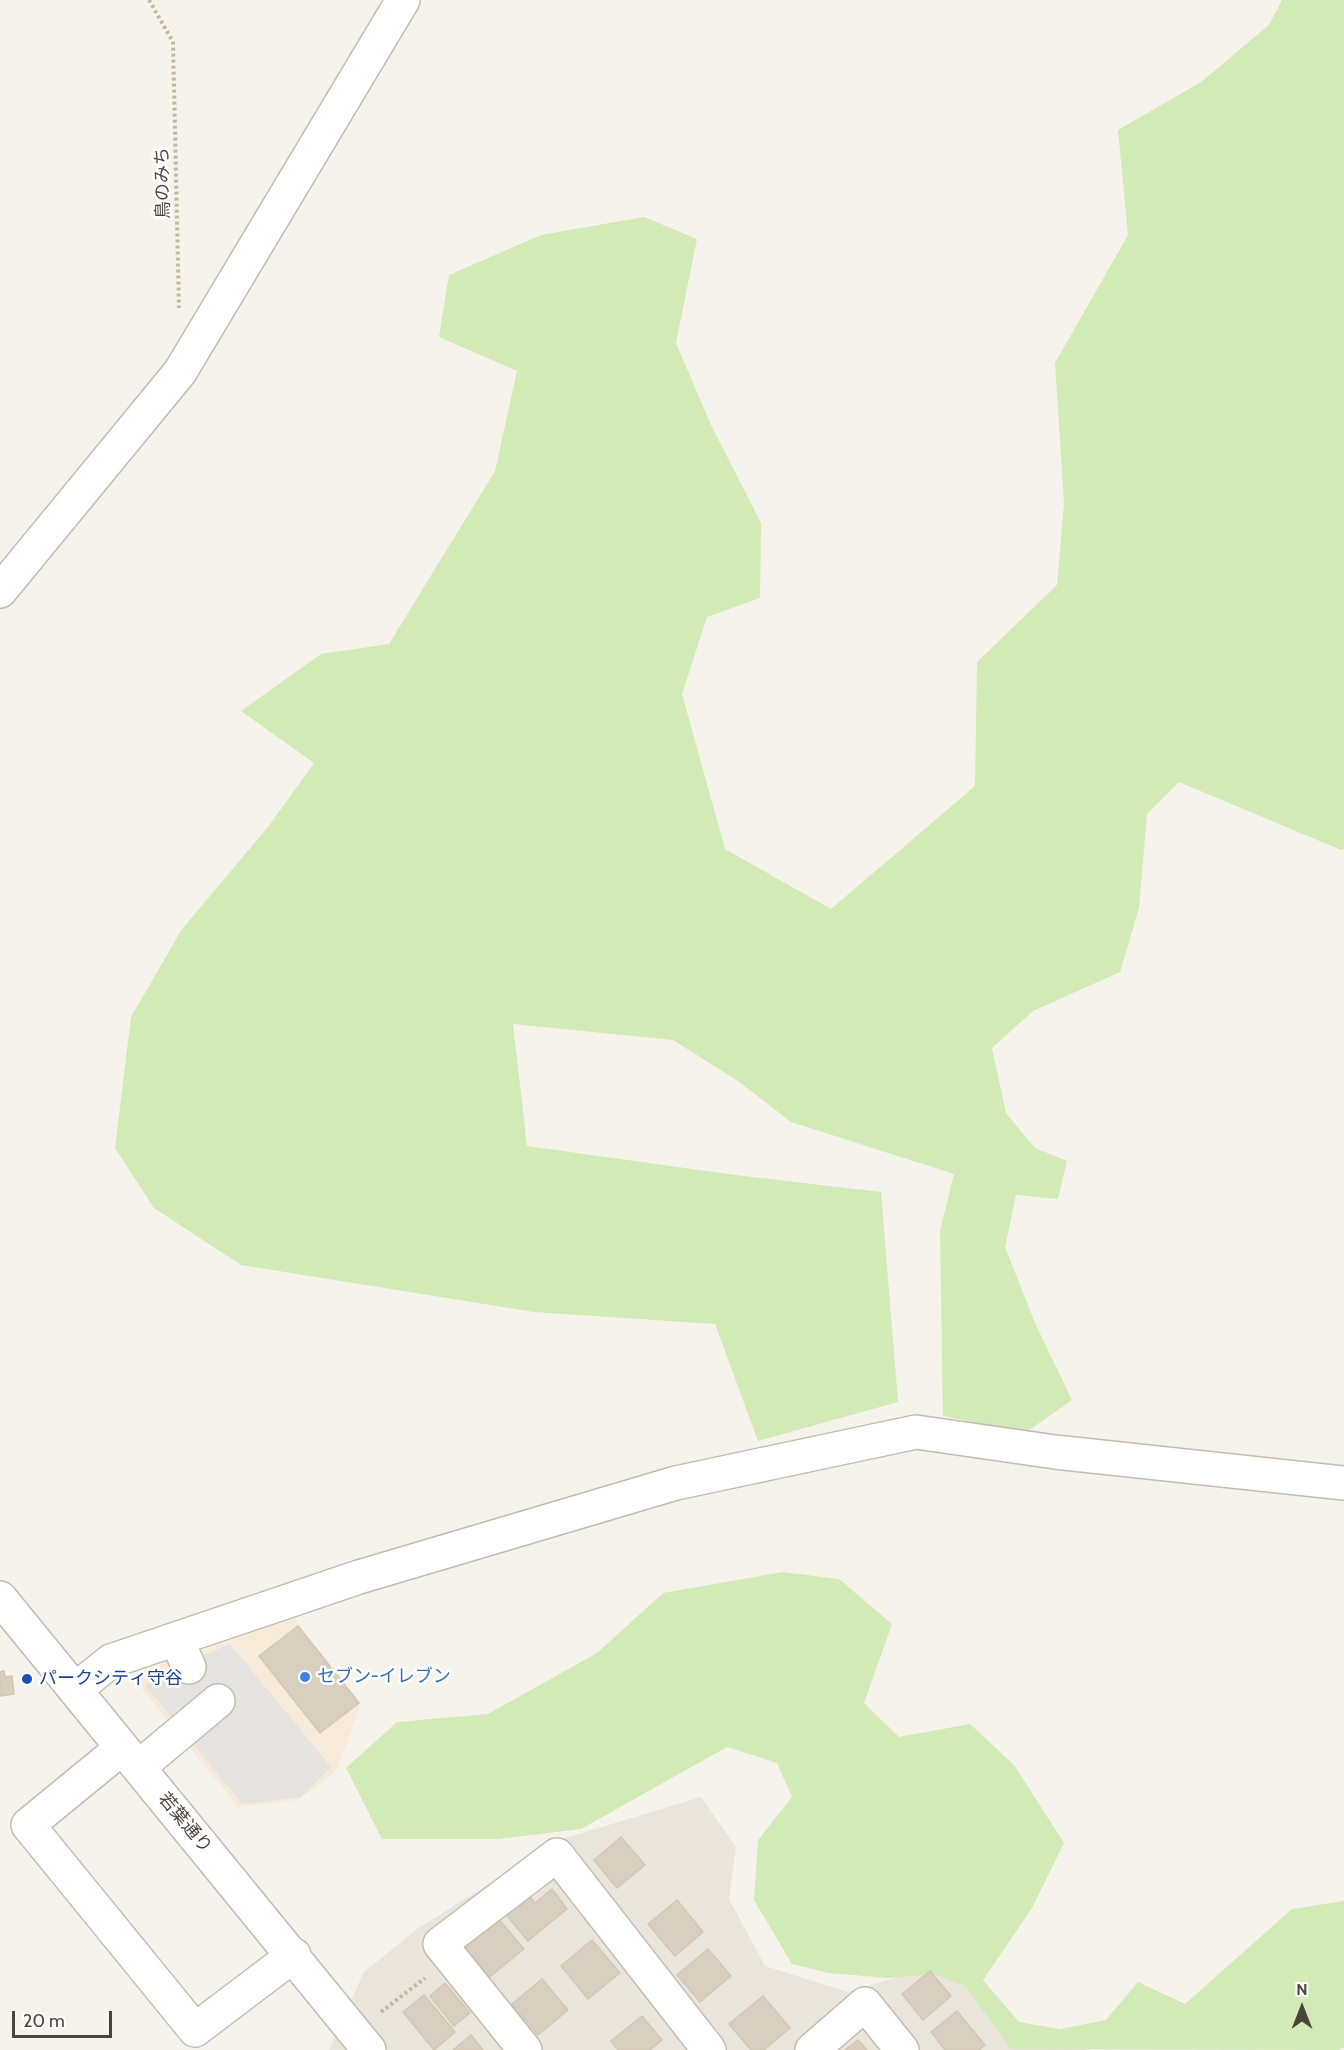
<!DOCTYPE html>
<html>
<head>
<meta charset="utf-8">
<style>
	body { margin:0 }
	#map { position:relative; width:1344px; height:2050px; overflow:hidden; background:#f6f3ec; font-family:Cabin,sans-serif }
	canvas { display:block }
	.north { position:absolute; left:1272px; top:1978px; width:60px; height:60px; -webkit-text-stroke:4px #fff; paint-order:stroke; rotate:0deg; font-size:16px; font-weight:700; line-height:24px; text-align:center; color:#4b4439 }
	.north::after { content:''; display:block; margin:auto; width:21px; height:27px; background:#4b4439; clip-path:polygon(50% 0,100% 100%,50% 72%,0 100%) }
	.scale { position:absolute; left:12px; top:2011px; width:100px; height:27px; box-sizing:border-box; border:3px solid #4b4439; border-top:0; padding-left:8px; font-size:18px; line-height:21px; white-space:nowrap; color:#4b4439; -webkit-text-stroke:4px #fff; paint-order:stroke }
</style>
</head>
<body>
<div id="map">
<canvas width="1344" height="2050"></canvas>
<div class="north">N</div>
<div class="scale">20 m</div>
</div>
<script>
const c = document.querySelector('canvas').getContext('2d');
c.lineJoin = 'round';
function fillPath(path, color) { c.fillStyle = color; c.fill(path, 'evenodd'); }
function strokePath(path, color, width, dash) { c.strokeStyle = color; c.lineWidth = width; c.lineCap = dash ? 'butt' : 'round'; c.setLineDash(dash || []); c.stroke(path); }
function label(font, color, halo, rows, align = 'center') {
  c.font = font + ' Cabin,"Noto Sans JP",sans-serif'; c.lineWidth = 5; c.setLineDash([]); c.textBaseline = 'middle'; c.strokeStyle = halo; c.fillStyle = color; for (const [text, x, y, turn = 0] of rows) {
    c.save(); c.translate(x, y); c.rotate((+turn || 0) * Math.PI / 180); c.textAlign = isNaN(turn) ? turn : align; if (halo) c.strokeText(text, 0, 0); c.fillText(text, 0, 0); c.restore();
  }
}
const residential = new Path2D(`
	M701 1797 736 1847 729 1899 765 1966 848 1992 947 1962 1016 2037 1091 2050H329L364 1972 417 1929 559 1840Z`);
const commercial = new Path2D(`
	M294 1618 361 1703 337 1769 329 1777 298 1800 238 1807 134 1679 143 1671Z`);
const green = new Path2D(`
	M1282 0H1344V849L1341 850 1179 782 1147 814 1139 908 1120 972 1033 1011 992 1048 1006 1113 1035 1148 1067 1161 1058 1199 1016 1195 1005 1247 1035 1323 1072 1400 1025 1433 943 1416 940 1231 954 1174 791 1122 738 1081 673 1040 513 1024 527 1146 735 1175 881 1192 898 1402 758 1441 715 1324 534 1312 241 1265 154 1208 115 1148 131 1017 182 929 268 827 314 763 241 711 321 654 389 644 495 471 517 371 439 337 449 275 541 235 644 217 697 239 676 343 711 425 761 523 760 598 707 617 682 694 725 849 831 909 975 786 977 662 1057 585 1064 503 1055 363 1128 235 1118 130 1201 82 1269 25Z
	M783 1572 839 1579 892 1624 864 1703 899 1737 970 1724 1014 1765 1064 1843 1032 1908 983 1980 1019 2022 1060 2029 1106 2020 1138 1982 1185 2004 1292 1909 1344 1901V2047L1339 2050 1011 2049 965 1986 935 1974 888 1978 829 1973 792 1964 754 1900 758 1840 792 1797 777 1763 727 1747 581 1829 498 1839H382L346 1768 397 1722 488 1714 597 1653 663 1593Z`);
const parking = new Path2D(`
	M230 1644 331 1767 301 1797 242 1804 146 1686 163 1672Z`);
const building = new Path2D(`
	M298 1626 359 1703 320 1733 259 1656Z
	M4 1671 5 1677 12 1676 14 1694 0 1696V1672Z
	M621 1837 645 1865 617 1888 594 1860Z
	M552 1889 567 1909 528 1941 502 1910 525 1891 535 1903Z
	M677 1900 703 1932 675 1956 648 1924Z
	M497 1917 524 1949 487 1979 461 1947Z
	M592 1940 620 1973 588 1999 561 1966Z
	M708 1949 731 1976 700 2002 677 1975Z
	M930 1971 951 1996 923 2020 902 1994Z
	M542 1979 568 2010 538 2035 512 2004Z
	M445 1983 470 2013 454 2026 430 1996Z
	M424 1995 455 2032 434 2050 403 2012Z
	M763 1996 790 2028 764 2050H751L729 2024Z
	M957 2011 985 2045 979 2050H945L931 2032Z
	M642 2016 662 2040 650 2050H618L611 2041Z
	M471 2035 483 2050H453Z
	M858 2040 867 2050H845Z`);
const path = new Path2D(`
	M149 0 173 42 179 308
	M381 2012 425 1978`);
const minor = new Path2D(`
	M0 591 180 372 403 0
	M0 1598 369 2050
	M176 1639 189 1667
	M76 1689 111 1661 359 1577 676 1483 916 1432 1055 1452 1344 1483
	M122 1748 28 1825 195 2030 294 1955
	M139 1767 218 1701
	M525 2050 440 1944 557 1855 709 2050
	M812 2050 865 2004 902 2050`);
const markers = [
	[305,1677,6,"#3f7fe0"],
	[27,1679,6,"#1a4fb4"]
];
const streetNames = [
	["鳥のみち",163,183,-91],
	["若葉通り",185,1823,50]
];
const shopNames = [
	["セブン-イレブン",317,1677]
];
const transitNames = [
	["パークシティ守谷",39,1679]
];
fillPath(residential, '#eae5da');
fillPath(commercial, '#f7ead8');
fillPath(green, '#d2eab5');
fillPath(parking, '#e5e3e0');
fillPath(building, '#d8cfc1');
strokePath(building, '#d3c7b4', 1.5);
strokePath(minor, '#c2bbae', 36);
strokePath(path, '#c4b79f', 4, [3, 3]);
strokePath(minor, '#fff', 33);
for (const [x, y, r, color] of markers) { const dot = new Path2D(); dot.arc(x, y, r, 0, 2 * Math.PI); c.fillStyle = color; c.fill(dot); strokePath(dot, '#fff', 2); }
label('18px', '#4b4439', '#fff', streetNames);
label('18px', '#366cbe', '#fff', shopNames, 'left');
label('18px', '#164399', '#fff', transitNames, 'left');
</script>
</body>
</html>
